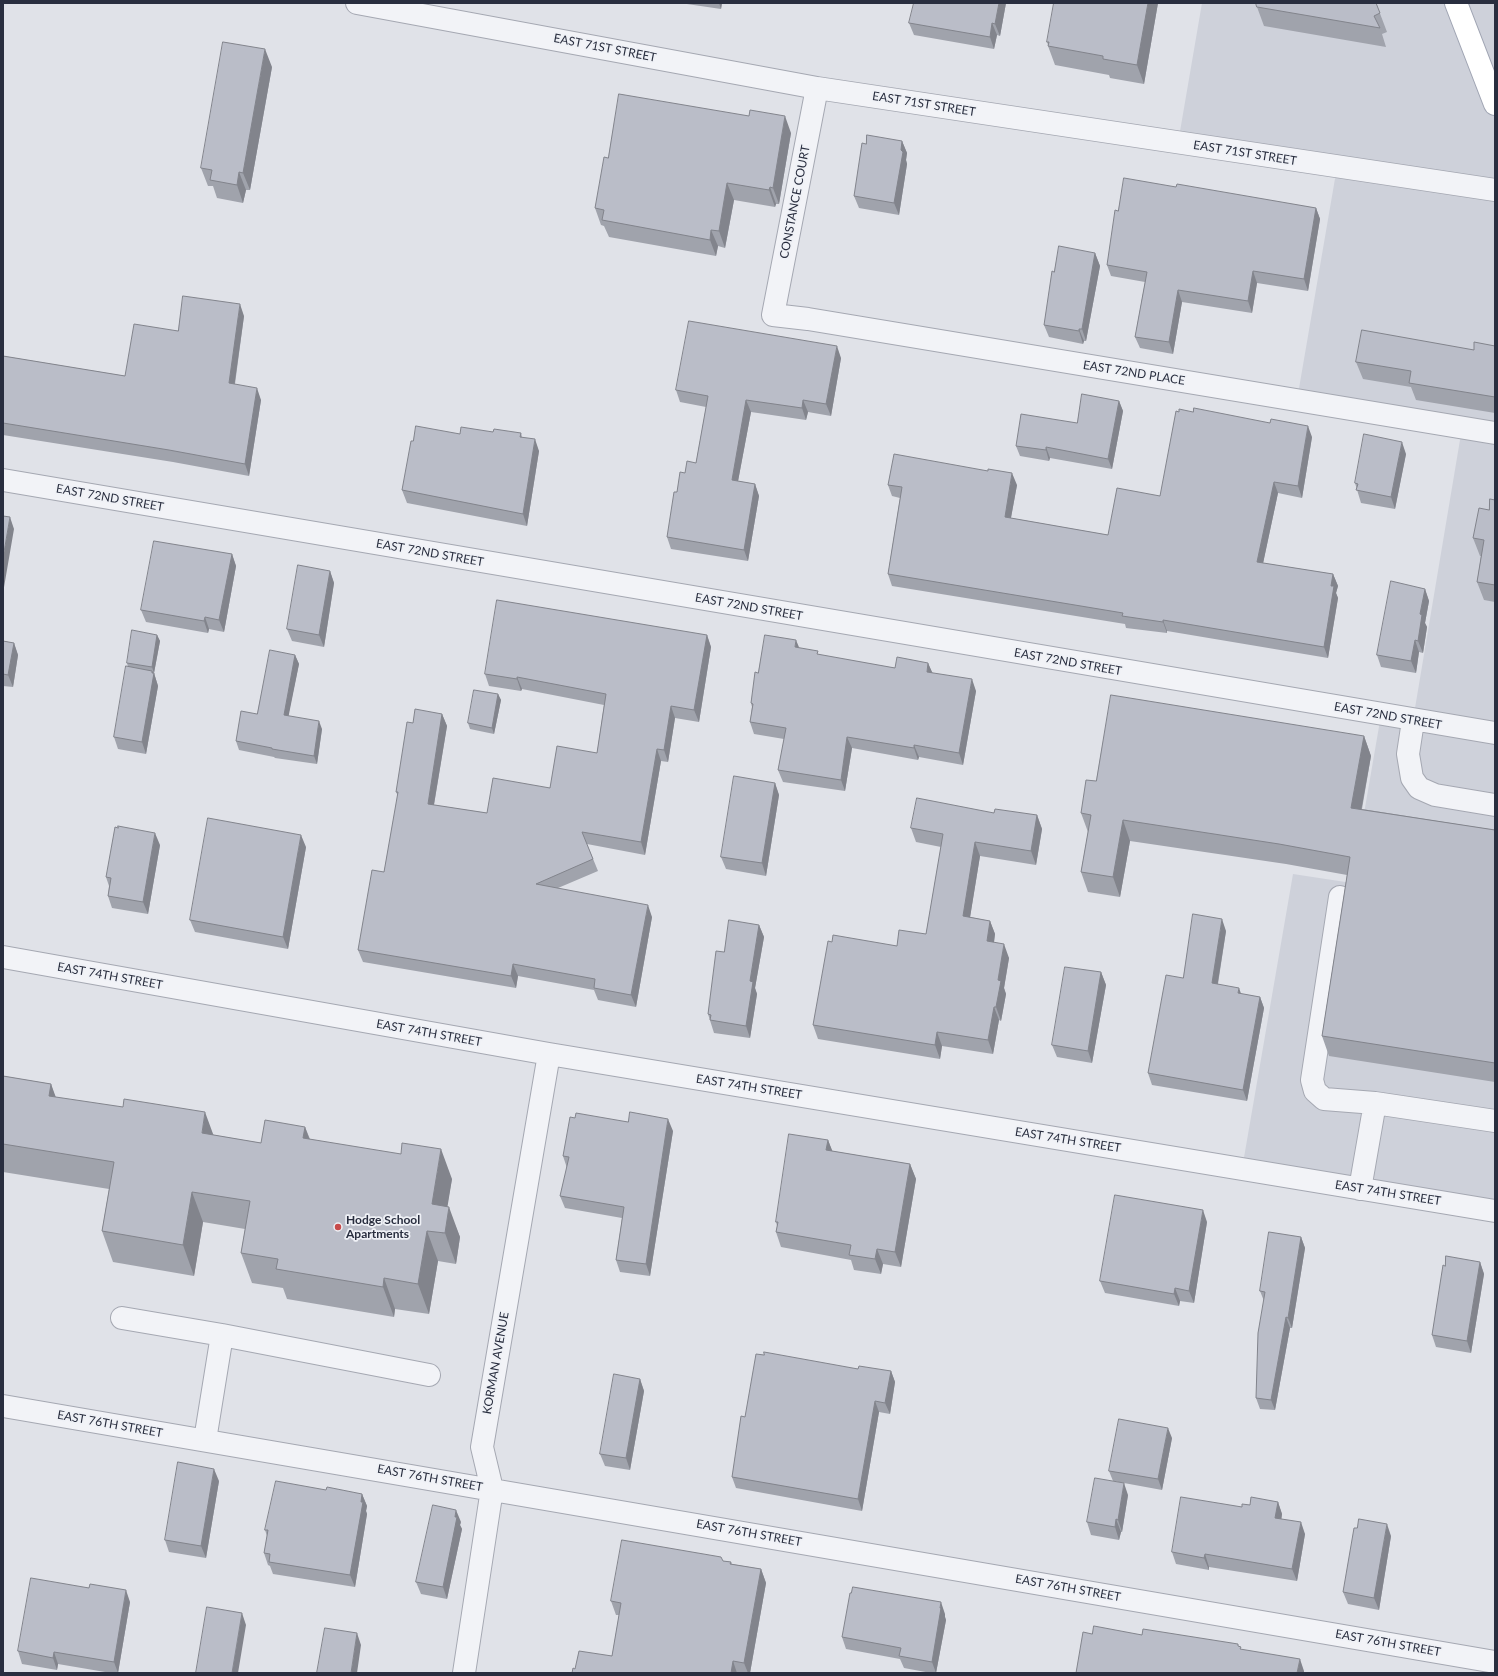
<!DOCTYPE html>
<html>
<head>
<meta charset="utf-8">
<style>
	body { margin:0 }
	#map { position:relative; width:1498px; height:1676px; overflow:hidden; background:#e0e2e8; font-family:Lato,sans-serif }
	canvas { display:block }
	.frame { position:absolute; inset:0; border:4px solid #292e3f; pointer-events:none }
</style>
</head>
<body>
<div id="map">
<canvas width="1498" height="1676"></canvas>
<div class="frame"></div>
</div>
<script>
const c = document.querySelector('canvas').getContext('2d');
c.lineJoin = 'round';
function fillPath(path, color) { c.fillStyle = color; c.fill(path, 'evenodd'); }
function strokePath(path, color, width, dash) { c.strokeStyle = color; c.lineWidth = width; c.lineCap = dash ? 'butt' : 'round'; c.setLineDash(dash || []); c.stroke(path); }
function label(font, color, halo, rows, align = 'center') {
  c.font = font + ' Lato,sans-serif'; c.lineWidth = 3.5; c.setLineDash([]); c.textBaseline = 'middle'; c.strokeStyle = halo; c.fillStyle = color; for (const [text, x, y, turn = 0] of rows) {
    c.save(); c.translate(x, y); c.rotate((+turn || 0) * Math.PI / 180); c.textAlign = isNaN(turn) ? turn : align; if (halo) c.strokeText(text, 0, 0); c.fillText(text, 0, 0); c.restore();
  }
}
const built = new Path2D(`
	M1202 3H1495V1211L1242 1169 1293 874 1352 883 1381 715 1413 720 1462 428 1297 400 1337 167 1178 143Z`);
const minor = new Path2D(`
	M357 3 817 88 1495 190
	M817 88 773 315 808 319 1495 433
	M3 480 1495 733
	M1413 721 1408 754 1412 778 1419 788 1435 795 1495 805
	M1340 897 1312 1080 1315 1091 1324 1099 1375 1103 1495 1121
	M3 957 549 1054 1495 1211
	M1360 1189 1375 1103
	M122 1318 222 1335 429 1375
	M3 1406 1495 1662
	M205 1440 222 1335
	M464 1673 492 1489 482 1447 549 1054`);
const major = new Path2D(`
	M1456 3 1495 104`);
const wall = new Path2D(`
	M680 3H722L721 9Z
	M1006 3 1000 36 997 35 994 49 914 35 909 23Z
	M1158 3 1144 84 1110 78 1109 75 1055 65 1048 46V45L1047 42Z
	M1376 3 1387 32 1382 34 1386 47 1264 26 1257 7Z
	M272 67 250 190H246L243 203 217 198 213 186H208L201 168Z
	M791 133 779 204H776L775 207 734 200 725 248 718 246 716 256 609 237 604 226 601 225 595 208 608 158Z
	M902 141 907 153 906 160 907 164 899 215 859 208 854 196 866 144Z
	M1176 187 1316 208 1320 219 1308 291 1257 283 1252 313 1182 302 1173 354 1140 348 1135 337 1145 282 1111 276 1107 265 1118 211Z
	M1095 253 1100 266 1086 341H1084L1083 344 1049 337 1044 325 1054 272Z
	M244 316 235 384 261 400 249 476 173 462 3 435V356L125 376 178 331Z
	M1495 346V413L1416 400 1411 387 1363 379 1356 362 1474 350Z
	M841 358 831 416 808 412 806 420 751 412 738 481 755 484 759 496 748 561 671 549 667 537 677 492 685 473 696 463 706 407 680 402 676 390Z
	M1119 401 1123 411 1112 469 1050 458 1049 461 1020 456 1016 446 1077 423Z
	M493 432 521 433 522 437 539 451 527 526 407 503 402 490 413 441 460 434Z
	M1312 437 1302 498 1278 493 1263 563 1333 574 1338 586 1336 593 1338 598 1328 658 1167 631V633L1126 628 1125 624 892 586 888 574 900 498 892 496 888 485H1017L1011 518 1108 535 1160 496Z
	M1406 454 1395 509 1361 503 1355 483Z
	M1495 500V602L1484 600 1477 582 1481 556H1480L1473 538 1489 510Z
	M232 554 236 566 224 632 209 629 208 633 146 622 141 610Z
	M330 571 334 583 324 647 292 641 287 629Z
	M1425 589 1429 601 1425 623 1427 627 1423 653 1419 652 1416 673 1381 667 1377 655Z
	M157 635 160 641 154 673 158 686 146 754 118 749 114 737 128 667 127 663Z
	M707 635 711 647 699 722 675 718 668 762 661 761 645 855 587 844 598 871 558 888 652 917 636 1007 598 1000 594 990 518 976 516 988 363 962 358 950 384 872 398 796 396 792 413 723 442 714 447 726 434 805 487 813 550 788 597 753 604 705 522 689 521 691 489 686 485 674Z
	M3 641 14 643 18 655 13 687 3 686Z
	M799 648 819 655 895 668 928 663 932 673 976 691 963 765 919 757 918 760 852 748 845 791 783 782 778 770 784 739 754 734 750 722 752 707 751 703 758 673Z
	M295 655 299 664 288 716 322 729 317 764 275 758 274 757 239 750 236 741 257 714Z
	M498 694 501 700 494 734 470 729 468 723Z
	M1364 736 1371 756 1362 809 1495 830V1082L1329 1056 1322 1036 1347 875 1286 864 1130 841 1120 897 1088 892 1081 872 1088 832 1081 813 1096 781Z
	M775 783 779 795 766 876 726 869 721 857Z
	M994 813 1037 815 1042 829 1036 865 980 856 970 917 990 921 995 934 994 943 1009 958 1004 988 1006 994 1001 1021 999 1020 993 1054 942 1046 940 1059 818 1039 813 1025 832 942 897 946 926 934 941 847 916 842 911 828Z
	M160 845 148 914 112 908 108 896 109 886 106 877Z
	M306 847 288 949 195 932 190 920Z
	M759 925 764 937 755 988 757 994 750 1038 714 1033 708 1014 724 952Z
	M1226 931 1218 984 1241 994 1260 997 1264 1008 1247 1101 1152 1085 1148 1073 1183 978Z
	M1101 972 1106 985 1092 1063 1057 1057 1052 1045Z
	M3 1076 51 1084 55 1097 214 1135 261 1143 305 1127 310 1139 452 1179 447 1206 460 1237 456 1264 438 1261 429 1314 395 1309 394 1317 287 1299 283 1288 252 1283 241 1253 245 1229 203 1222 194 1276 113 1262 102 1231 109 1189 3 1172Z
	M575 1118 628 1122 673 1131 650 1276 620 1272 616 1260 622 1218 565 1208 560 1196 567 1168 563 1156Z
	M828 1140 832 1151 910 1164 916 1179 901 1267 883 1264 881 1274 854 1270 851 1260 781 1247 776 1232 777 1226 776 1222Z
	M1207 1222 1194 1303 1180 1301 1179 1306 1105 1293 1100 1281Z
	M1301 1237 1305 1248 1292 1328H1290L1275 1410 1260 1409 1256 1398 1264 1301 1260 1291Z
	M1480 1262 1484 1274 1471 1353 1436 1347 1432 1335 1445 1266Z
	M858 1369 891 1371 895 1382 890 1414 879 1412 862 1511 736 1488 732 1477 745 1417Z
	M640 1379 644 1391 630 1470 605 1466 600 1454Z
	M1172 1438 1162 1490 1113 1481 1109 1471Z
	M219 1481 206 1558 169 1552 165 1540Z
	M326 1490 362 1494 367 1506 366 1511 367 1514 355 1587 273 1574 270 1566 268 1565 264 1553 267 1536 265 1530Z
	M1128 1495 1122 1532H1121L1119 1540 1091 1535 1087 1522Z
	M1278 1502 1282 1514 1281 1519 1305 1534 1297 1581 1209 1567V1570L1176 1564 1172 1552 1250 1505Z
	M461 1522 460 1525 462 1529 447 1599 421 1594 416 1582Z
	M1391 1536 1379 1610 1348 1604 1343 1592Z
	M723 1561 731 1562 732 1564 761 1569 766 1583 750 1673H572L575 1669 612 1656 619 1615H616L611 1601Z
	M130 1602 118 1673H111L58 1664 57 1670 22 1664 18 1651Z
	M945 1614V1617L946 1620 936 1673H931L904 1668 900 1659 846 1649 842 1637Z`);
const shadedWall = new Path2D(`
	M719 3H722L721 9Z
	M999 3H1006L1000 36 995 24Z
	M1148 3H1158L1144 84 1137 65Z
	M992 23 997 35 994 49 990 37Z
	M265 49 272 67 250 190 243 173Z
	M785 116 791 133 779 204 773 188Z
	M902 141 907 153 906 160 907 164 899 215 894 203Z
	M239 172 246 190 243 203 237 185Z
	M727 183 734 200 725 248 719 231Z
	M770 187 776 204 775 207 769 190Z
	M1316 208 1320 219 1308 291 1304 279Z
	M711 230 718 246 716 256 710 240Z
	M1095 253 1100 266 1086 341 1082 329Z
	M1253 271 1257 283 1252 313 1248 301Z
	M1178 290 1182 302 1173 354 1169 342Z
	M240 304 244 316 233 395 229 383Z
	M1079 329 1084 341 1083 344 1079 331Z
	M837 346 841 358 831 416 826 404Z
	M257 388 261 400 249 476 245 464Z
	M746 400 751 412 736 492 732 480Z
	M803 400 808 412 806 420 802 408Z
	M1119 401 1123 411 1112 469 1108 459Z
	M1308 426 1312 437 1302 498 1298 486Z
	M535 439 539 451 527 526 523 514Z
	M1402 442 1406 454 1395 509 1391 497Z
	M1046 447 1050 458 1049 461 1046 450Z
	M1012 473 1017 485 1009 528 1005 517Z
	M1274 482 1278 493 1261 573 1257 562Z
	M755 484 759 496 748 561 744 550Z
	M10 517 14 529 3 593V558Z
	M232 554 236 566 224 632 219 620Z
	M330 571 334 583 324 647 319 635Z
	M1333 574 1338 586 1336 593 1338 598 1328 658 1324 647 1331 586Z
	M1425 589 1429 601 1425 623 1427 627 1423 653 1418 641 1420 614Z
	M205 617 209 629 208 633 204 621Z
	M1163 620 1167 631V633L1163 622Z
	M157 635 160 641 154 673 152 667Z
	M707 635 711 647 699 722 694 710Z
	M796 640 801 652 795 647Z
	M1415 640 1419 652 1416 673 1411 661Z
	M14 643 18 655 13 687 8 675Z
	M295 655 299 664 287 724 284 715Z
	M928 663 933 674 927 672Z
	M152 671 154 675V673L158 686 146 754 142 742Z
	M517 677 522 689 521 691 517 679Z
	M972 679 976 691 963 765 959 753Z
	M498 694 501 700 494 734 492 728Z
	M671 706 675 718 668 762 664 750Z
	M442 714 447 726 432 816 428 804Z
	M319 721 322 729 317 764 314 756Z
	M1364 736 1371 756 1358 828 1351 808Z
	M847 737 852 748 845 791 841 780Z
	M914 745 919 757 918 760 914 748Z
	M657 749 661 761 645 855 641 842Z
	M775 783 779 795 766 876 762 863Z
	M1037 815 1042 829 1036 865 1031 851Z
	M1123 820 1130 841 1120 897 1113 877Z
	M155 833 160 845 148 914 143 902Z
	M301 835 306 847 288 949 283 937Z
	M975 842 980 856 968 930 963 916Z
	M648 905 652 917 636 1007 631 995Z
	M1222 919 1226 931 1216 994 1212 983Z
	M990 921 995 934 992 955 987 941Z
	M759 925 764 937 755 988 757 994 750 1038 746 1026 750 981Z
	M1004 944 1009 958 1004 988 1006 994 1001 1021 996 1007 998 980Z
	M513 964 518 976 516 988 511 976Z
	M1101 972 1106 985 1092 1063 1088 1051Z
	M1239 988 1243 999 1238 993Z
	M1260 997 1264 1008 1247 1101 1243 1090Z
	M994 1007 999 1020 993 1054 988 1040Z
	M937 1032 942 1046 940 1059 935 1045Z
	M51 1084 62 1114 49 1096Z
	M205 1112 216 1142 202 1133Z
	M668 1119 673 1131 650 1276 646 1264Z
	M305 1127 316 1157 303 1138Z
	M828 1140 834 1155 826 1150Z
	M441 1149 452 1179 443 1234 432 1204Z
	M910 1164 916 1179 901 1267 895 1252Z
	M192 1192 203 1222 194 1276 183 1245Z
	M449 1207 460 1237 456 1264 445 1233Z
	M1203 1210 1207 1222 1194 1303 1189 1291Z
	M427 1231 438 1261 429 1314 418 1284Z
	M1301 1237 1305 1248 1292 1328 1288 1318Z
	M877 1249 883 1264 881 1274 875 1259Z
	M1480 1262 1484 1274 1471 1353 1467 1341Z
	M384 1278 395 1309 394 1317 383 1287Z
	M1175 1288 1180 1301 1179 1306 1174 1294Z
	M1286 1317 1290 1328 1275 1410 1271 1400Z
	M891 1371 895 1382 890 1414 885 1403Z
	M640 1379 644 1391 630 1470 626 1458Z
	M875 1401 879 1412 862 1511 858 1499Z
	M1168 1428 1172 1438 1162 1490 1158 1479Z
	M214 1469 219 1481 206 1558 201 1546Z
	M1124 1483 1128 1495 1122 1532 1118 1520Z
	M362 1494 367 1506 366 1511 367 1514 355 1587 350 1575Z
	M1278 1502 1282 1514 1280 1530 1275 1518Z
	M456 1510 461 1522 460 1525 462 1529 447 1599 443 1587Z
	M1116 1519 1121 1532 1119 1540 1115 1527Z
	M1301 1522 1305 1534 1297 1581 1292 1569Z
	M1387 1524 1391 1536 1379 1610 1374 1598Z
	M1205 1554 1209 1567V1570L1204 1558Z
	M761 1569 766 1583 750 1673H748L744 1663Z
	M126 1590 130 1602 118 1673 114 1662Z
	M941 1602 945 1614V1617L946 1620 936 1673 932 1662Z
	M242 1613 246 1625 238 1673H232Z
	M357 1633 361 1645 357 1673H351Z
	M54 1652 58 1664 57 1670 53 1658Z
	M1300 1659 1304 1671V1673H1297Z
	M733 1661 737 1673H731Z`);
const building = new Path2D(`
	M914 3H999L995 24 992 23 990 37 909 23Z
	M1054 3H1148L1137 65 1103 59V56L1048 46 1049 42H1047Z
	M1256 3H1376L1380 13 1374 16 1380 28 1257 7Z
	M223 42 265 49 243 173 239 172 237 185 210 180 212 170 201 168Z
	M619 94 749 116 750 110 785 116 773 188 770 187 769 190 727 183 719 231 711 230 710 240 602 220 604 210 595 208 604 157 608 158Z
	M867 135 902 141 901 150 903 152 894 203 854 196 862 143 866 144Z
	M1124 178 1176 187 1177 184 1316 208 1304 279 1253 271 1248 301 1178 290 1169 342 1135 337 1147 272 1107 265 1115 210 1118 211Z
	M1059 246 1095 253 1082 329H1079V331L1044 325 1052 271 1054 272Z
	M183 296 240 304 229 383 257 388 245 464 169 450 3 423V356L125 376 134 324 178 331Z
	M689 321 837 346 826 404 803 400 802 408 746 400 732 480 755 484 744 550 667 537 674 492H677L680 472 685 473 687 461 696 463 708 396 676 390Z
	M1362 330 1474 350V342L1495 346V397L1409 383 1411 371 1356 362Z
	M1082 394 1119 401 1108 459 1046 447V450L1016 446 1021 414 1077 423Z
	M1194 408 1270 423 1271 419 1308 426 1298 486 1274 482 1257 562 1333 574 1331 586H1334L1324 647 1163 620V622L1122 616 1123 613 888 574 902 487 888 485 894 454 988 471V469L1012 473 1005 517 1108 535 1117 488 1160 496 1176 411 1179 412V409L1193 412Z
	M416 426 460 434 461 427 493 432 494 429 521 433 520 437 535 439 523 514 402 490 411 441H413Z
	M1364 434 1402 442 1391 497 1356 490 1358 484 1355 483Z
	M1490 499 1495 500V585L1477 582 1484 540 1473 538 1479 508 1489 510Z
	M3 516 10 517 3 558Z
	M154 541 232 554 219 620 205 617 204 621 141 610Z
	M298 565 330 571 319 635 287 629Z
	M1391 581 1425 589 1420 614 1422 615 1418 641 1415 640 1411 661 1377 655Z
	M497 600 707 635 694 710 671 706 664 750 657 749 641 842 582 832 593 859 536 884 648 905 631 995 594 988 595 979 513 964 511 976 358 950 372 870 384 872 398 792H396L407 722 413 723 415 709 442 714 428 804 487 813 493 778 550 788 557 746 597 753 606 694 517 677V679L485 674Z
	M132 630 157 635 152 667 127 663Z
	M765 635 796 640 795 647 818 651 817 654 895 668 897 657 928 663 927 672 972 679 959 753 914 745V748L847 737 841 780 778 770 786 728 750 722 753 704 751 703 755 672 758 673Z
	M3 641 14 643 8 675 3 674Z
	M270 650 295 655 284 715 319 721 314 756 272 749V748L236 741 241 711 257 714Z
	M126 666 152 671V673H154L142 742 114 737Z
	M474 690 498 694 492 728 468 723Z
	M1111 695 1364 736 1351 808 1495 830V1063L1322 1036 1350 857 1279 844 1123 820 1113 877 1081 872 1091 815 1081 813 1086 780 1096 781Z
	M734 776 775 783 762 863 721 857Z
	M917 798 994 813 995 809 1037 815 1031 851 975 842 963 916 990 921 987 941 1004 944 998 980 1001 981 996 1007H994L988 1040 937 1032 935 1045 813 1025 828 941 832 942 833 935 897 946 899 930 926 934 943 834 911 828Z
	M208 818 301 835 283 937 190 920Z
	M118 826 155 833 143 902 108 896 111 878 106 877 115 827 118 828Z
	M1193 914 1222 919 1212 983 1239 988 1238 993 1260 997 1243 1090 1148 1073 1166 975 1183 978Z
	M729 920 759 925 750 981 753 982 746 1026 710 1020 711 1015 708 1014 716 951 724 952Z
	M1065 967 1101 972 1088 1051 1052 1045Z
	M3 1076 51 1084 49 1096 123 1107 124 1099 205 1112 202 1133 261 1143 265 1120 305 1127 303 1138 401 1154 402 1143 441 1149 432 1204 449 1207 445 1233 427 1231 418 1284 384 1278 383 1287 276 1269 278 1259 241 1253 250 1201 192 1192 183 1245 102 1231 114 1162 3 1144Z
	M630 1112 668 1119 646 1264 616 1260 624 1207 560 1196 569 1157 563 1156 570 1117 575 1118 576 1113 628 1122Z
	M789 1134 828 1140 826 1150 910 1164 895 1252 877 1249 875 1259 849 1255 851 1245 776 1232 778 1222H776Z
	M1115 1195 1203 1210 1189 1291 1175 1288 1174 1294 1100 1281Z
	M1269 1232 1301 1237 1288 1318 1286 1317 1271 1400 1256 1398 1258 1333 1265 1292 1260 1291Z
	M1446 1256 1480 1262 1467 1341 1432 1335 1443 1265 1445 1266Z
	M764 1352 858 1369 859 1366 891 1371 885 1403 875 1401 858 1499 732 1477 741 1416 745 1417 756 1354 764 1355Z
	M614 1374 640 1379 626 1458 600 1454Z
	M1119 1419 1168 1428 1158 1479 1109 1471Z
	M178 1462 214 1469 201 1546 165 1540Z
	M1095 1478 1124 1483 1118 1520 1116 1519 1115 1527 1087 1522Z
	M276 1481 326 1490 327 1487 362 1494 361 1502H363L350 1575 269 1562 270 1554 264 1553 268 1530H265Z
	M1181 1497 1242 1507V1504L1250 1505 1251 1497 1278 1502 1275 1518 1301 1522 1292 1569 1205 1554 1204 1558 1172 1552Z
	M433 1505 456 1510 455 1517H457L443 1587 416 1582Z
	M1359 1519 1387 1524 1374 1598 1343 1592 1354 1528H1357Z
	M622 1540 721 1557 723 1561 731 1562 730 1564 761 1569 744 1663 733 1661 731 1673H572L573 1668 575 1669 579 1651 612 1656 621 1603 611 1601Z
	M31 1578 89 1588 90 1584 126 1590 114 1662 54 1652 53 1658 18 1651Z
	M853 1587 941 1602 940 1608H941L932 1662 899 1656 901 1648 842 1637 850 1593H851Z
	M207 1607 242 1613 232 1673H196Z
	M1094 1626 1142 1635 1143 1629 1238 1644V1646L1241 1647 1240 1649 1300 1659 1297 1673H1076L1083 1632 1092 1634Z
	M325 1628 357 1633 351 1673H317Z`);
const markers = [
	[338,1227,4,"#c74b4b"]
];
const streetNames = [
	["EAST 71ST STREET",605,48,11],
	["EAST 71ST STREET",924,104,9],
	["EAST 71ST STREET",1245,153,9],
	["CONSTANCE COURT",795,202,-79],
	["EAST 72ND PLACE",1134,373,9],
	["EAST 72ND STREET",110,498,10],
	["EAST 72ND STREET",430,553,10],
	["EAST 72ND STREET",749,607,10],
	["EAST 72ND STREET",1068,662,10],
	["EAST 72ND STREET",1388,716,10],
	["EAST 74TH STREET",110,976,10],
	["EAST 74TH STREET",429,1033,10],
	["EAST 74TH STREET",749,1087,9],
	["EAST 74TH STREET",1068,1140,9],
	["EAST 74TH STREET",1388,1193,9],
	["KORMAN AVENUE",496,1363,-80],
	["EAST 76TH STREET",110,1424,10],
	["EAST 76TH STREET",430,1478,10],
	["EAST 76TH STREET",749,1533,10],
	["EAST 76TH STREET",1068,1588,10],
	["EAST 76TH STREET",1388,1643,10]
];
const poiNames = [
	["Hodge School",346,1220],
	["Apartments",346,1234]
];
fillPath(built, '#ced1da');
strokePath(minor, '#a5a8b2', 24);
strokePath(major, '#a0a5b3', 24);
strokePath(minor, '#f2f3f7', 22);
strokePath(major, '#fff', 22);
fillPath(wall, '#a0a3ac');
fillPath(shadedWall, '#82848c');
fillPath(building, '#babdc8');
strokePath(building, '#82848c', 1);
for (const [x, y, r, color] of markers) { const dot = new Path2D(); dot.arc(x, y, r, 0, 2 * Math.PI); c.fillStyle = color; c.fill(dot); strokePath(dot, '#eff1f6', 1.5); }
label('12px', '#292e3f', '#eff1f6', streetNames);
label('bold 12px', '#292e3f', '#eff1f6', poiNames, 'left');
</script>
</body>
</html>
